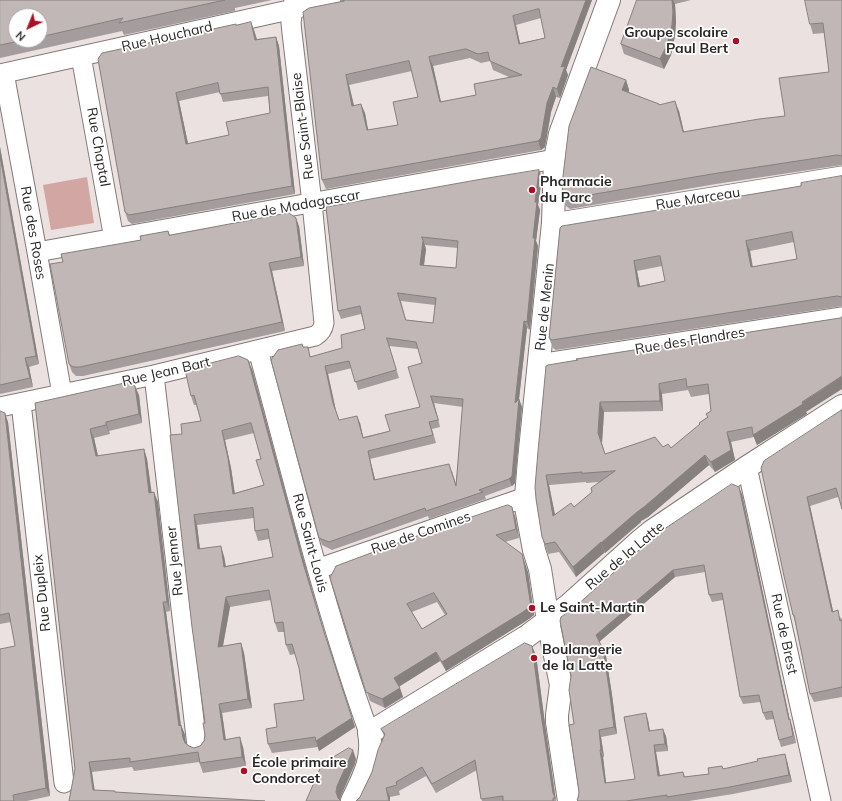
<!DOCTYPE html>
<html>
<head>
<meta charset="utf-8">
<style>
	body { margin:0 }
	#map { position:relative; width:842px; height:801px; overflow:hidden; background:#eae1e0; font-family:Mulish,sans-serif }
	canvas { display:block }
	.north { position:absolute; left:8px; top:8px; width:40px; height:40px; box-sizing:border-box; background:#fff; border:1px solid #aaa9a9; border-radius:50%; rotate:223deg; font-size:11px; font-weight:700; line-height:16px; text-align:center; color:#2a2727 }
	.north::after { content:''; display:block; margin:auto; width:14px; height:18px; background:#a81123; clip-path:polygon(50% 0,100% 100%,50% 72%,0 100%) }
</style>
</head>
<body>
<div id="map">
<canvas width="842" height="801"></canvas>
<div class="north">N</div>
</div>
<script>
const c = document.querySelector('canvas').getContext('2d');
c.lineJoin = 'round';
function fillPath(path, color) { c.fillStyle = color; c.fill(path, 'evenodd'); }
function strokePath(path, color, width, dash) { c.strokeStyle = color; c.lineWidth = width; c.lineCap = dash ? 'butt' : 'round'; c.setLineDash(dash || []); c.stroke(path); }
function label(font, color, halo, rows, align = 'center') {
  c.font = font + ' Mulish,sans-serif'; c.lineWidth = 3.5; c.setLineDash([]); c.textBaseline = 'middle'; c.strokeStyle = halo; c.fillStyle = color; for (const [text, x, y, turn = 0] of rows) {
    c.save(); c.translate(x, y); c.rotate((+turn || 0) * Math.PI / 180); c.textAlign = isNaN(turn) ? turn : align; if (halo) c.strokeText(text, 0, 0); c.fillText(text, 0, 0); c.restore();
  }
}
const green = new Path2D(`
	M87 177 94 223 51 230 43 185Z`);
const street = new Path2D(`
	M81 56 114 239
	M4 73 37 252 62 394
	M0 74 334 0
	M553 223 842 176
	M37 252 555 159
	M258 350C293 478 324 608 369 733
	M539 364 842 317
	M154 375 197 746
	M21 403 64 783
	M0 407 62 394 154 375 315 336C320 333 323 330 324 323L312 203 292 33 291 23 294 0
	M747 467 821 801
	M317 569 526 497`);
const secondary = new Path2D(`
	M352 801C363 778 374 759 369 733L526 637 570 604 641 540 652 531 747 467 842 406
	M569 801 557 722V715L561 685 548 621 540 569 534 550 526 507V497L529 460 553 223 555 159 560 134 609 0`);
const wall = new Path2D(`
	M0 0H272L235 8V11L124 35 122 31 0 58ZM40 16V40H16Z
	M340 0H592L566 70 568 75 560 98 556 97 551 112 545 147 541 150 326 189 322 180 340 1ZM541 18 545 38 520 43 516 25ZM470 58 481 63 490 61 493 70 509 77 476 95 441 102 433 66ZM412 71 418 97 398 125 368 130 365 113 354 105 349 85Z
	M637 0H691L675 4 676 22 675 36 671 55 664 69 624 54 621 44Z
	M842 0V165L716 184 570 209 566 206 562 196 626 80 629 90V92L659 105 679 111 684 132 785 116 829 72 824 33 813 34 810 24Z
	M236 25 254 30 257 39 276 37 279 46 295 194 132 224 128 221 125 212 98 59ZM220 92 223 102 268 96 270 113 229 135 188 144 179 101Z
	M0 147 39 364 29 367 33 387 0 394Z
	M842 176V306L556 350 553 348 549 338 560 228 801 186ZM794 242 797 259 753 267 750 251ZM662 266 665 281 640 286 637 271Z
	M542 178 538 205 540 210 536 241 538 246 530 330 527 328 519 399 522 407 515 483 512 486 485 496 486 499 429 519 428 516 332 550 322 545 319 538 303 347 311 357 342 348 365 329 361 314 341 319 338 311 326 207ZM425 245 458 248 456 268 424 265 426 249ZM401 301 435 305 433 323 406 320ZM389 346 418 349 422 363 420 407 390 431 363 437 360 423 339 420 336 411 328 374 352 368 358 390 399 378ZM434 403 463 407 456 484 452 471 375 480 370 459 436 443 432 429 440 427Z
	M299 226 304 266 272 271 285 331 83 376H76L72 372 69 364 63 262 141 240 168 231 170 235Z
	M840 318 806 412 807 414 757 445 754 437 731 442 735 460 715 472 709 465 648 517 641 521V522L605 553V552L576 577 559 552 548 554 542 537 536 499 577 360 576 359ZM688 390 691 397 709 394 711 411 706 414 708 417 699 423 700 425 671 448 663 447 605 454 602 443 604 412 663 411 662 394ZM586 482V483L599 482 592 492 574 507 555 514 549 485Z
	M252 369 307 572 327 642 355 727 319 751 318 747 272 753 268 744 277 727 304 700 299 668 295 654 290 655 286 645 285 632H278L275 623 271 600 230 607 223 646 241 643 244 653 252 708 222 713 226 740 243 747 246 766 203 773 199 762 134 771 132 767 92 772 69 801 75 769 35 403 139 395 142 423 109 431 110 434 94 438 98 456 144 449 147 459 151 493 158 502 170 611 166 612 181 725 185 735 186 744 189 746 194 748 200 746 204 741 205 723 182 434 201 421 196 405H194L191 396ZM254 433 261 459 264 485 235 493 231 468 225 440ZM254 518 255 531 258 541 269 539 273 557 226 566 224 556 200 549 197 525Z
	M842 410 838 497 810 506 833 611 841 618 842 620V697L814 702 810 694 795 622 793 615 761 468Z
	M0 411 8 422 50 796 27 801H0L15 646 11 622 0 624Z
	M742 494 790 721 792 726 796 743 781 747 779 740 774 719 766 720 763 713 761 702 743 704 740 697 723 600 712 602 709 595 705 572 675 577 599 642 606 656 612 695 617 734 601 737 604 757H603L606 783 635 779 648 720 650 731 666 736 668 751 656 752 660 775 683 772 685 777 709 774 724 769 787 761 792 782 733 794 689 801H577L579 792 571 676 560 621Z
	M515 516 519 538 505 542 528 572 534 615 526 621 446 671 440 661 399 686 403 697 385 708 370 701 360 673 330 578ZM437 602 445 615 422 629 412 612Z
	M536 655 545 724 556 801H482L477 770 436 793 426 776 399 791 400 795 390 797V801H356L360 797 372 772 384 736 381 729Z`);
const shadedWall = new Path2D(`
	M586 0H592L566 70 568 75 560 98 557 89 561 67Z
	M672 0H673L675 4 676 22 675 36 671 55 664 69 660 59Z
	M513 16 516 25 522 53 519 44Z
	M251 22 254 30 259 48 255 40Z
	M276 37 279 46 295 194 292 186Z
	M429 57 433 66 443 111 440 102Z
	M346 75 349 85 356 115 352 106Z
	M626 80 629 90 626 100 622 90Z
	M553 87 556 97 551 112 545 147 541 150 538 141 547 103Z
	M176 93 179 101 190 153 186 144Z
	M675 101 679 111 686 142 683 132Z
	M361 104 365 113 370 140 367 130Z
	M0 147 39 364 36 356 0 156Z
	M539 170 542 178 538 205 540 210 536 241 538 246 530 330 527 322 535 202Z
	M296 218 299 226 304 266 301 257Z
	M422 237 426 249 423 272 420 265Z
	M746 241 750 251 754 277 751 267Z
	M634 261 637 271 642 297 638 287Z
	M269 263 272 271 285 331 282 322Z
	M524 321 527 328 519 399 522 407 515 483 512 486 509 479 515 403Z
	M25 358 29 367 33 387 30 378Z
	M248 360 252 369 307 572 327 642 355 727 319 751 316 741 324 632 303 563Z
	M325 366 328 374 336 411 341 428 333 403Z
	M842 376V389L806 412 807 414 757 445 753 435Z
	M659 384 662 394 663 411 660 401Z
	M135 386 139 395 142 423 139 414Z
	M431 396 434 403 440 427 438 420Z
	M600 402 604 412 602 443 598 433Z
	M5 413 8 422 50 796 46 788Z
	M357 416 360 423 365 445 363 438Z
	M106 422 110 434 106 425Z
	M90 429 94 438 100 465 96 456Z
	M222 431 225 440 231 468 236 503 233 494Z
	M727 432 731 442 735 460 715 472 711 462Z
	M144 449 147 459 153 502 149 493Z
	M368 451 377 487 374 480Z
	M705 455 709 465 648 517 641 521V522L605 553 601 543 637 512Z
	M546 475 549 485 557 526 553 516Z
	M739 487 742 494 790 721 792 726 796 743 789 720Z
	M154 492 158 502 170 611 167 602Z
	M807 497 810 506 835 620 832 612Z
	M512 507 515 516 519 538 516 529Z
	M194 515 197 525 201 558 198 549Z
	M601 542 605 552 576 577 573 567Z
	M221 546 224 556 227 576 224 567Z
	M522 554 528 572 534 615 526 621 446 671 442 662Z
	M673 570 675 577 599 642 596 635Z
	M226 597 230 607 221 656 218 647Z
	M163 602 166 612 182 735 179 726Z
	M241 643 244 653 252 708 248 699Z
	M532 646 536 655 545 724 556 801 553 793 541 714Z
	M603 649 606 656 612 695 617 734 614 727Z
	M436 652 440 661 397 688 394 678Z
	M400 688 403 697 385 708 382 699Z
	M219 704 222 713 227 749 224 740Z
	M646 713 648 720 651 738 649 731Z
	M181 725 185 735 186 747 183 738Z
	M663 729 666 736 668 751 665 744Z
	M599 730 601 737 604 757 601 750Z
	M240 737 243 747 246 766 242 757Z
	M654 745 656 752 661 783 658 776Z
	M353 750 356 759 355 764 341 796 340 801H339L336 792 337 786Z
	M600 750 603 757 607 790 605 783Z
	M785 754 787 761 792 782 789 775Z
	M89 762 92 772 96 799 93 790Z
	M386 788 390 797V801H389Z`);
const building = new Path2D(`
	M0 0H225L119 23 123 18 40 37V16H16V40H25L0 45Z
	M343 0H586L561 67 565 66 557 89 553 87 547 103 541 138 538 141 322 180 303 12 309 8 344 1ZM539 9 545 38 519 44 513 16ZM466 49 478 54 488 52 490 61 522 75 474 84 476 95 440 102 429 57ZM409 61 418 97 393 102 398 125 367 130 361 104 352 106 346 75Z
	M637 0H672L673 12 672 25 667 45 660 59 621 44Z
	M805 0H842V156L837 155 712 174 566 199 562 196 563 176 569 126 591 67 626 80 622 90 659 104V105L675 101 683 132 759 119 785 116 779 78 829 72 823 23 810 24Z
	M251 22 255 40 276 37 292 186 129 215 125 212 98 59 102 53 236 24V25ZM218 83 220 94 268 87 270 113 226 122 229 135 186 144 176 93Z
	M0 156 36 356 25 358 30 378 0 385Z
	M539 170 535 202H537L533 238H535L527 322 524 321 515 403 519 399 512 476 509 479 479 490 483 492 426 511 425 508 329 542 319 538 271 360 278 350 302 344 303 347H308L310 357 342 348 341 335 365 329 360 306 338 311 326 207 482 179ZM422 237 458 241 456 268 420 265 423 241ZM398 293 436 298 433 323 406 320ZM387 338 416 342 422 363 408 367 420 407 385 415 390 431 363 438 357 416 339 420 333 403 325 366 349 361 355 382 396 370ZM431 396 463 399 456 486 449 464 374 480 368 451 433 435 429 422 438 420Z
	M842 176V297L837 296 552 340 549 338 560 228 562 226 801 186V183ZM792 232 797 259 751 267 746 241ZM660 256 665 281 638 287 634 261Z
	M289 213 296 218 301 257 269 263 282 322 80 367H73L69 364 50 264 63 262 61 254 141 240 140 236 168 231 169 235Z
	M842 317V376L802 402 803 404 753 435 752 427 727 432 731 450 711 462 705 455 644 507 637 512 601 543V542L573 567 555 542 545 544 542 537 536 499 535 487 538 451 546 366 548 365 578 360 576 359 840 318ZM686 379 687 387 708 384 711 411 706 414 708 417 699 423 700 424 671 448 668 444 663 447 655 437 641 442 605 454 598 433 600 402 660 401 659 384ZM615 471 591 488 592 492 574 507 571 503 553 516 546 475 582 472V473Z
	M239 356 248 360 303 563 324 632 352 718 316 741 315 737 268 744 266 729 277 727 274 704 304 700 299 668 292 644 286 645 283 622 275 623 269 590 226 597 218 647 241 643 248 699 219 704 224 740 240 737 242 757 200 763 198 752 130 762V758L89 762 93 790 115 791V792L265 801H69L75 769 35 403 129 382 135 386 139 414 106 422V425L90 429 96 456 144 449 149 493 154 492 167 602H163L179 726 181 725 183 738 185 743 189 746 194 748 200 746 204 741 205 735 203 723H205L192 627 170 435 182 434 181 424 201 421 194 395 191 396 185 370ZM251 423 261 459 256 460 264 485 233 494 228 458 222 431ZM253 508 255 531 268 529 269 537 273 557 224 567 221 546 198 549 194 515Z
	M842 410V509L836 488 807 497 832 612 838 610 840 621 842 620V687L810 694 794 615H793L784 576 761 468 764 461Z
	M0 411 5 413 46 788 13 795 14 801H0V649L15 646 9 613 0 615Z
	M732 484 739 487 789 720 790 719 793 736 779 740 772 711 763 713 759 695 740 697 722 593 709 595 704 565 673 570 596 635 603 649 609 688 614 727 599 730 601 750H600L605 783 635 779 624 717 646 713 649 731 663 729 665 744 654 745 658 776 683 772 684 777 709 774 708 768 722 766 723 769 758 761 757 759 785 754 789 775 730 787 667 797V795L626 801H578L577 800 578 798 579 792 569 725 574 724 569 690 571 676 560 621 561 617 576 606 657 534Z
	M508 505 512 507 516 529 496 535 522 554 524 563 531 606 523 612 442 662 436 652 394 678 400 688 382 699 366 692 330 578 336 566 433 530ZM434 593 447 614 422 629 407 604Z
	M525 643 532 646 541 714 553 793 555 798H553V801H503V796L481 799 475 760 432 784 422 767 396 782 397 785 386 788 389 801H356L360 797 372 772 378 750 385 734 381 729Z
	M349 748 353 750 351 755 337 786 336 792 338 798 341 801H306L322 764Z`);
const markers = [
	[736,41,4,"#a81123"],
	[532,190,4,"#a81123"],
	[532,608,4,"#a81123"],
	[534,658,4,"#a81123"],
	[244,771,4,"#a81123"]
];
const poiNames = [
	["Groupe scolaire",728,33,"right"],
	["Paul Bert",728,49,"right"],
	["Pharmacie",540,182],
	["du Parc",540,198],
	["Le Saint-Martin",540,608],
	["Boulangerie",542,650],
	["de la Latte",542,666],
	["École primaire",252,763],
	["Condorcet",252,779]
];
const streetNames = [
	["Rue Houchard",167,37,-13],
	["Rue Saint-Blaise",303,126,-97],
	["Rue Chaptal",98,147,80],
	["Rue Marceau",698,199,-9],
	["Rue de Madagascar",296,206,-10],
	["Rue des Roses",33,233,80],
	["Rue de Menin",545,307,-84],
	["Rue des Flandres",690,341,-9],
	["Rue Jean Bart",166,372,-13],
	["Rue de Comines",421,533,-19],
	["Rue Saint-Louis",310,543,75],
	["Rue de la Latte",625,556,-40],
	["Rue Jenner",175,561,-96],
	["Rue Dupleix",42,593,-96],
	["Rue de Brest",784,634,78]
];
fillPath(green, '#d2a6a2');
strokePath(street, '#827a79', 21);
strokePath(secondary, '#827a79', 24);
strokePath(street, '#fff', 19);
strokePath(secondary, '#fff', 22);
fillPath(wall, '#a59d9d');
fillPath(shadedWall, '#86807f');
fillPath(building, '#c0b7b6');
strokePath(building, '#86807f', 1);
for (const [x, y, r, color] of markers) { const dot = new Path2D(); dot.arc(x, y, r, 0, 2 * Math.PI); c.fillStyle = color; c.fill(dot); strokePath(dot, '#fff', 1.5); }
label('bold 14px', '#2a2727', '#fff', poiNames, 'left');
label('14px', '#2a2727', '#fff', streetNames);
</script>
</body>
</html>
